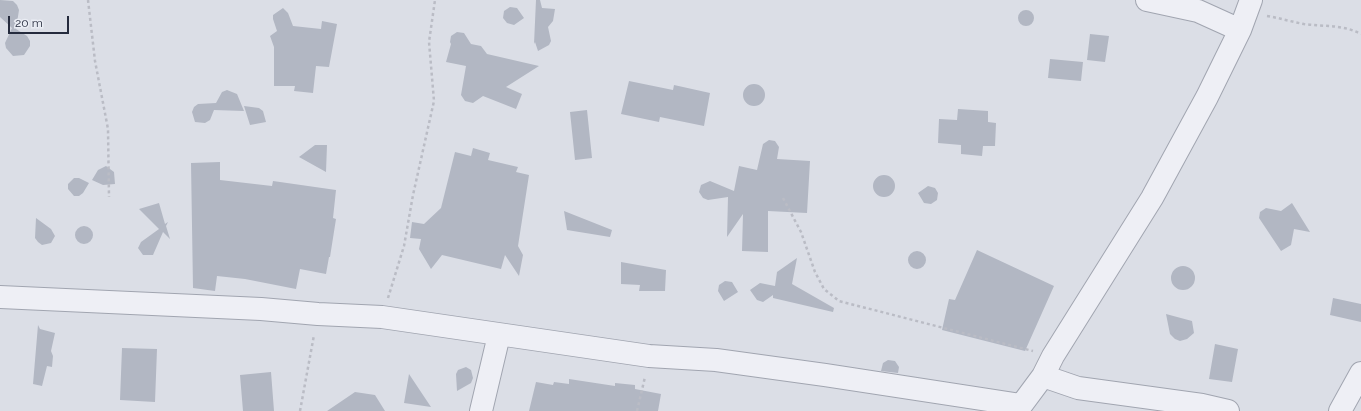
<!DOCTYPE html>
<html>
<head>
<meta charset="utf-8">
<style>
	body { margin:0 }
	#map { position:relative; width:1361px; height:411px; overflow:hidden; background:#dbdee6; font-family:Raleway,sans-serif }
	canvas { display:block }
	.scale { position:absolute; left:8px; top:16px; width:61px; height:18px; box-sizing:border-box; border:2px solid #252b3d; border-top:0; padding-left:5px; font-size:12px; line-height:14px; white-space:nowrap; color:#252b3d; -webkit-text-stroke:3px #eaedf4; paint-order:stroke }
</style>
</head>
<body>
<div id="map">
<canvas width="1361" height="411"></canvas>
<div class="scale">20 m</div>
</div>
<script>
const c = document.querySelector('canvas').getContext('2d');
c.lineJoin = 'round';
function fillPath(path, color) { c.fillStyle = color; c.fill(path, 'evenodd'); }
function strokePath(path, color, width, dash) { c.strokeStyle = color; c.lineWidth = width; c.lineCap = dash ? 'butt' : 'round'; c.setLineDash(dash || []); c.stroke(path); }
const building = new Path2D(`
	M0 0 13 1 17 5 19 10 16 29 27 36 30 41V46L24 55 13 56 6 48 5 43 12 28 0 17Z
	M536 0H540L542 8 555 9 553 21 548 27 551 41 549 45 538 51 535 42 534 44Z
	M510 7 517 8 524 18 514 25 507 23 503 18 504 11Z
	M283 8 288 13 293 26 321 29 322 21 337 24 329 67 316 66 313 93 294 91 295 86H274V47L270 36 277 31 273 19V15Z
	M1018 18a8 8 0 1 1 16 0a8 8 0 1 1-16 0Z
	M457 32 464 33 471 44 481 46 487 54 539 66 506 87 522 94 516 109 483 96 473 103 465 101 461 95 466 66 446 62 451 44 450 42 451 36Z
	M1090 34 1109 36 1105 62 1087 60Z
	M1050 59 1083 62 1081 81 1048 78Z
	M629 81 673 90 674 85 710 93 704 126 660 117 659 122 621 114Z
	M743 95a11 11 0 1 1 22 0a11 11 0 1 1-22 0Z
	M227 90 237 94 244 111 214 110 210 120 205 123 195 122 192 112 194 107 198 104 216 103 222 92Z
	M244 106 259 108 263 111 266 122 250 125Z
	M958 109 988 111V122L996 123 995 146H983L982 156 961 154V145L938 143 939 119 957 120Z
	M587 110 592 158 575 160 570 112Z
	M769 140 775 141 779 147 777 159 810 161 807 213 768 211V252L742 251 743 214 727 237 728 197 708 200 703 198 699 192 701 185 710 181 734 191 739 166 757 170 763 144Z
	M315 145H327L326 172 299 157Z
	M473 148 490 153 488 160 518 167 516 172 529 175 518 246 523 255 519 276 505 255 501 269 442 255 431 269 419 249 421 239 410 238 412 222 424 224 441 208 455 152 471 156Z
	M220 162V180L272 186 273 181 336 190 333 218 336 219 330 257H329L326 274 300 269 296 289 245 279 217 276 215 291 193 288 191 163Z
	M106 166 114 172 115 184 103 185 92 180 98 170Z
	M873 186a11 11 0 1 1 22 0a11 11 0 1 1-22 0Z
	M74 178H79L89 183 83 193 79 196H74L68 189V184Z
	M928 186 935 188 938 193 937 200 931 204 924 203 918 193Z
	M159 203 165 224 168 222 166 226 170 239 163 232 153 255H143L138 248 141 242 159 229 139 209Z
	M1292 203 1310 232 1294 229 1291 245 1281 251 1259 218 1260 212 1266 208 1281 211Z
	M564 211 612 230 610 237 567 230Z
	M36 218 51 229 55 236 51 243 42 245 38 242 35 238Z
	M75 235a9 9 0 1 1 18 0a9 9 0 1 1-18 0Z
	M977 250 1054 286 1025 351 942 330 949 299 955 300Z
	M908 260a9 9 0 1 1 18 0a9 9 0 1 1-18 0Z
	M797 258 792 284 834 308 833 312 773 298V295L763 302 757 300 750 290 760 283 775 286 777 272Z
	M621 262 666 270 665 291H639L640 285 621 284Z
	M1171 278a12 12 0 1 1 24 0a12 12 0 1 1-24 0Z
	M725 281 732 282 738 292 724 301 718 291 719 285Z
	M1333 298 1361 304V322L1330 315Z
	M1166 314 1192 321 1194 333 1187 339 1180 341 1175 339 1170 334Z
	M38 325 40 329 55 333 51 351 53 356 52 367 47 366 42 386 33 384Z
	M1215 344 1238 349 1232 382 1209 379Z
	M122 348 157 349 155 402 120 400Z
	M888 360 895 361 899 367 898 373 881 371 883 363Z
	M466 367 471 370 473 378 471 383 457 391 456 374 458 370Z
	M271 372 274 411H243L240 375Z
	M409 374 431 407 404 403Z
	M569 379 615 386V383L635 385V389L661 394 658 411H529L536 382 553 385 554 382 569 384Z
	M355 392 375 395 385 411H327Z`);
const path = new Path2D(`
	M88 0 95 61 108 129 109 197
	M1267 16C1280 18 1292 22 1304 24 1324 27 1342 24 1361 34
	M783 198 801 232 815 272 824 289 839 301 1033 351
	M388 298 404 246 413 195 434 101 429 42 435 0
	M300 411 314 335
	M637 411 645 377`);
const minor = new Path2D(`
	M1147 0 1198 11 1240 30
	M0 297 261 309 318 314 382 317 649 356 716 360 825 375 1021 405
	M1043 376 1078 388 1202 405 1228 411
	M481 411 499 335
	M1017 411 1043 376 1053 356 1152 198 1207 97 1240 30 1251 0
	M1340 411 1361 373`);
fillPath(building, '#b2b7c3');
strokePath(minor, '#a1a5b0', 24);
strokePath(path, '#babcc5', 2.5, [3, 3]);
strokePath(minor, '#eeeff5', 22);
</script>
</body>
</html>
